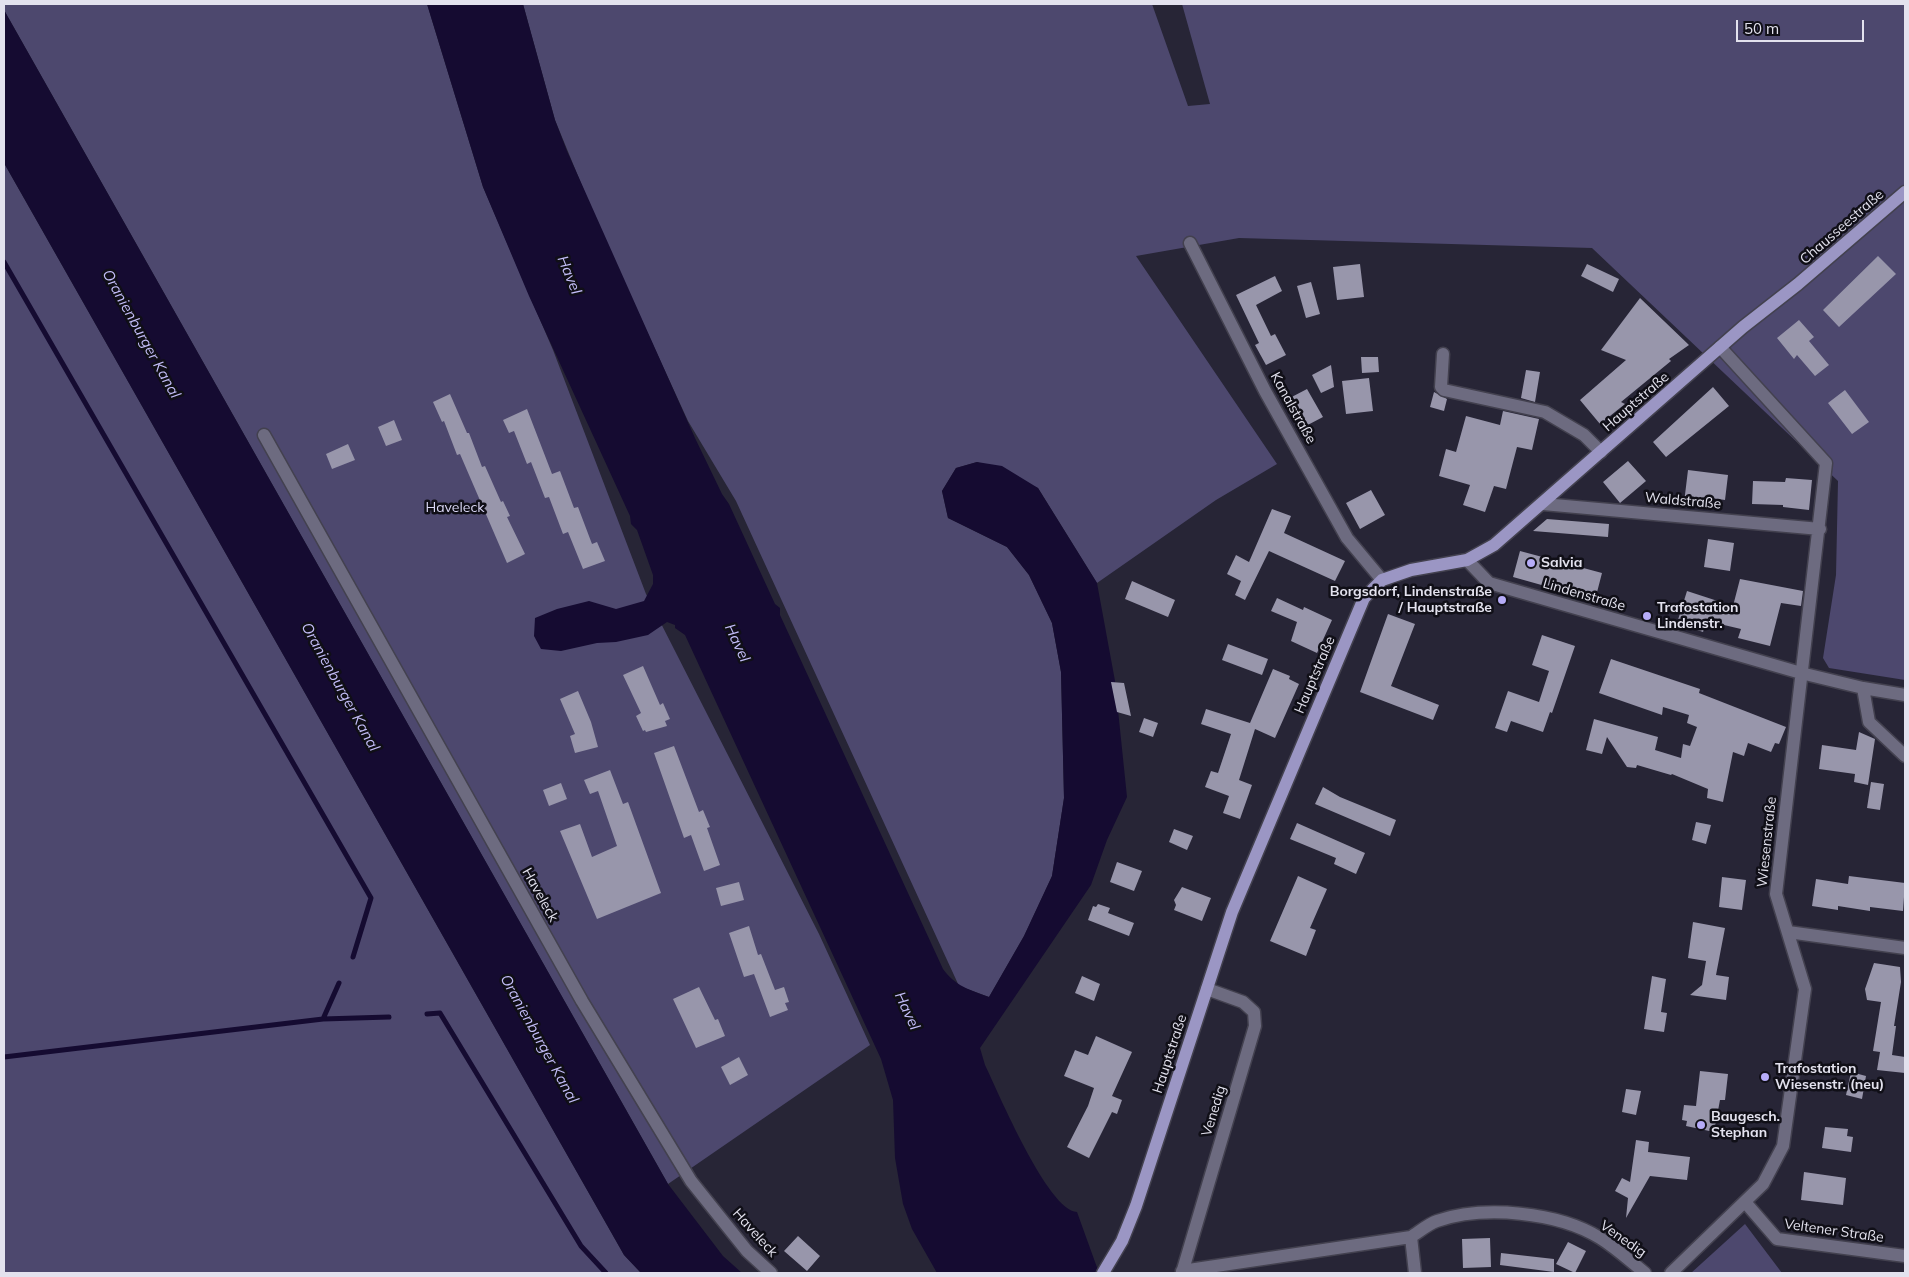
<!DOCTYPE html>
<html>
<head>
<meta charset="utf-8">
<style>
	body { margin:0 }
	#map { position:relative; width:1909px; height:1277px; overflow:hidden; background:#272536; font-family:Mulish,sans-serif }
	canvas { display:block }
	.frame { position:absolute; inset:0; border:5px solid #e3e2ee; pointer-events:none }
	.scale { position:absolute; left:1736px; top:20px; width:128px; height:22px; box-sizing:border-box; border:2px solid #e3e2ee; border-top:0; padding-left:6px; font-size:15px; line-height:18px; white-space:nowrap; color:#e3e2ee; -webkit-text-stroke:4px #100f17; paint-order:stroke }
</style>
</head>
<body>
<div id="map">
<canvas width="1909" height="1277"></canvas>
<div class="frame"></div>
<div class="scale">50 m</div>
</div>
<script>
const c = document.querySelector('canvas').getContext('2d');
c.lineJoin = 'round';
function fillPath(path, color) { c.fillStyle = color; c.fill(path, 'evenodd'); }
function strokePath(path, color, width, dash) { c.strokeStyle = color; c.lineWidth = width; c.lineCap = dash ? 'butt' : 'round'; c.setLineDash(dash || []); c.stroke(path); }
function label(font, color, halo, rows, align = 'center') {
  c.font = font + ' Mulish,sans-serif'; c.lineWidth = 5; c.setLineDash([]); c.textBaseline = 'middle'; c.strokeStyle = halo; c.fillStyle = color; for (const [text, x, y, turn = 0] of rows) {
    c.save(); c.translate(x, y); c.rotate((+turn || 0) * Math.PI / 180); c.textAlign = isNaN(turn) ? turn : align; if (halo) c.strokeText(text, 0, 0); c.fillText(text, 0, 0); c.restore();
  }
}
const green = new Path2D(`
	M4 4H427L483 187 553 350 646 594 819 934 870 1045 668 1184 4 10Z
	M523 4H1152L1188 106 1210 104 1182 4H1905V680L1829 668 1823 658 1836 575 1838 481 1592 248 1239 238 1136 256 1277 464 1216 500 1097 583 1038 488 977 462 956 468 942 491 948 518 1007 547 1029 575 1052 623 1061 672 1064 798 1052 876 1024 936 989 997 959 986 736 501 688 421 599 227 555 120Z
	M4 163 624 1255 641 1273H4Z
	M1745 1224 1782 1273H1691Z`);
const water = new Path2D(`
	M427 4H523L555 120 567 151 695 438 722 494 729 504 775 604 780 608V615L943 969C955 986 970 990 989 997L1024 936 1052 876 1064 798 1061 672 1052 623 1029 575 1007 547 948 518 942 491 956 468 977 462 1002 466 1038 488 1097 583 1115 681 1127 797 1107 840 1091 885 980 1048 985 1065C998 1092 1048 1211 1077 1212L1099 1273H937L912 1229 903 1204 895 1158 893 1100 881 1059 685 635 675 628V625L667 622 648 635 616 642 597 643 561 651 541 649 534 636 535 618 557 609 589 601 616 609 644 601 653 584V575L637 530 631 524 630 516 529 296 483 187Z
	M4 10 668 1184 723 1256 742 1273H641L624 1255 4 163Z`);
const stream = new Path2D(`
	M4 262 371 898 353 957
	M427 1014 440 1013 581 1246 606 1273
	M323 1019 339 983
	M4 1057 323 1019 389 1017`);
const building = new Path2D(`
	M1878 256 1896 274 1839 327 1823 310Z
	M1360 264 1364 297 1337 300 1333 267Z
	M1587 264 1619 279 1613 292 1581 276Z
	M1275 276 1282 291 1256 305 1271 336 1275 334 1286 355 1266 365 1255 345 1259 343 1236 295Z
	M1311 282 1320 314 1306 318 1297 286Z
	M1640 298 1689 345 1669 359 1671 361 1621 402 1625 404 1600 424 1580 400 1626 360 1601 350Z
	M1799 320 1814 337 1809 341 1829 365 1815 376 1797 355 1794 359 1777 338Z
	M1361 357H1378L1379 372 1362 373Z
	M1331 365 1334 387 1321 393 1312 375Z
	M1526 370 1540 372 1535 402 1521 398Z
	M1369 378 1373 411 1346 414 1342 381Z
	M1713 387 1729 406 1666 457 1653 442Z
	M1307 389 1323 417 1300 429 1284 401Z
	M1845 390 1869 422 1852 434 1828 403Z
	M1434 392 1447 399 1444 411 1430 407Z
	M450 394 467 433H469L482 467 485 466 501 502 503 501 510 516 507 517 525 554 507 563 460 454 457 455 444 421 442 422 433 402Z
	M527 409 552 474 560 471 574 508 578 507 592 544 597 542 605 561 583 569 568 532 563 534 549 497 545 498 531 462 527 464 514 431 509 433 503 420Z
	M1503 411 1539 419 1532 450 1517 447 1506 489 1494 486 1485 512 1463 505 1470 485 1439 476 1446 449 1456 452 1466 416 1500 425Z
	M394 420 402 440 386 446 378 427Z
	M348 444 355 460 332 469 326 454Z
	M1628 461 1646 481 1620 503 1603 482Z
	M1688 470 1728 475 1725 500 1711 498 1710 506 1684 503Z
	M1786 478 1812 480 1809 510 1783 507V505L1752 504 1753 481 1785 482Z
	M1371 490 1385 515 1360 529 1346 503Z
	M1272 509 1291 516 1284 533 1345 561 1335 581 1269 551 1245 600 1235 595 1241 581 1227 574 1236 555 1249 562Z
	M1547 519 1609 524 1608 537 1533 531Z
	M1708 539 1734 543 1730 571 1704 567Z
	M1520 551 1602 573 1595 600 1513 577Z
	M1740 579 1803 591 1801 606 1781 603 1770 646 1738 638 1741 629 1707 621 1703 632 1677 623 1687 591 1733 606Z
	M1132 581 1175 600 1168 617 1125 599Z
	M1277 598 1303 610 1304 607 1332 620 1317 653 1291 641 1297 622 1271 611Z
	M1388 614 1415 624 1391 686 1439 705 1433 720 1360 692Z
	M1542 635 1575 646 1552 713 1550 712 1543 732 1511 721 1507 732 1495 728 1508 691 1539 702 1549 671 1532 665Z
	M1228 644 1268 659 1262 675 1222 660Z
	M1611 659 1700 689 1699 693 1786 727 1779 744 1775 743 1771 752 1748 743 1744 756 1733 752 1723 802 1707 798 1708 789 1672 774 1671 775 1637 765 1636 768 1627 767 1607 737 1602 754 1586 750 1594 719 1658 737 1655 750 1681 758 1683 744 1690 746 1697 727 1687 723 1689 715 1663 707 1662 715 1599 693Z
	M643 666 660 705 663 703 670 719 665 721 667 726 646 732 645 730 643 731 636 716 641 713 623 675Z
	M1273 669 1290 676 1289 679 1299 684 1275 738 1255 729 1239 780 1252 785 1240 819 1223 813 1229 796 1205 787 1211 771 1218 773 1231 734 1201 724 1206 709 1250 723Z
	M1111 682 1124 683 1131 716 1117 712Z
	M578 691 591 722 598 747 575 753 570 736 575 734 560 699Z
	M1144 718 1158 723 1153 737 1139 732Z
	M1859 732 1875 739 1868 785 1854 782 1855 774 1819 769 1822 745 1856 750Z
	M674 746 699 812 703 810 710 827 707 828 720 865 704 871 691 835 684 838 654 753Z
	M610 770 623 804 628 802 661 893 597 919 560 831 580 824 592 857 617 846 598 791 590 794 584 780Z
	M1871 782 1884 784 1880 810 1867 808Z
	M561 783 567 799 549 806 543 790Z
	M1323 787 1340 797 1396 820 1390 836 1315 804Z
	M1696 822 1711 825 1706 844 1692 840Z
	M1297 823 1365 853 1356 874 1334 864 1336 858 1290 839Z
	M1174 829 1193 836 1187 850 1169 842Z
	M1117 862 1142 871 1134 891 1110 882Z
	M1298 876 1327 889 1310 928 1316 930 1306 956 1270 941Z
	M1849 876 1905 883 1903 911 1870 907V911L1838 906V910L1812 906 1816 879 1848 884Z
	M1722 877 1746 880 1742 910 1719 907Z
	M739 882 744 900 721 906 716 888Z
	M1182 887 1211 898 1202 921 1174 910 1176 905 1174 900Z
	M1098 904 1110 908 1108 913 1134 923 1129 936 1088 920 1093 906 1096 907Z
	M1693 922 1725 928 1716 975 1729 977 1726 1000 1690 995 1702 985 1706 961 1688 958Z
	M749 926 758 955 761 954 775 990 784 987 789 1002 785 1003 788 1010 770 1017 754 974 744 977 729 933Z
	M1874 963 1900 967 1901 982 1894 1026H1896L1892 1055 1905 1057V1073L1877 1070 1880 1052 1873 1051 1881 1002 1867 1000 1865 989Z
	M1082 976 1100 984 1094 1001 1075 993Z
	M1652 976 1666 979 1661 1012 1667 1013 1664 1032 1644 1029Z
	M699 987 715 1020 718 1019 725 1036 696 1048 673 999Z
	M1096 1036 1132 1052 1112 1096 1122 1100 1117 1114 1112 1112 1089 1158 1067 1147 1088 1106 1094 1088 1064 1076 1075 1050 1088 1055Z
	M739 1057 748 1075 730 1085 721 1067Z
	M1700 1071 1728 1074 1725 1100H1720L1714 1132 1686 1126 1687 1121 1682 1120 1684 1105 1696 1106Z
	M1851 1072 1866 1076 1862 1099 1846 1095Z
	M1626 1089 1641 1091 1636 1115 1622 1112Z
	M1825 1127 1848 1129 1847 1136 1853 1137 1851 1152 1822 1148Z
	M1636 1140 1649 1142 1648 1152 1690 1157 1687 1180 1650 1176 1626 1218 1628 1198 1615 1191 1622 1178 1630 1182Z
	M1804 1172 1846 1178 1843 1205 1801 1200Z
	M798 1236 820 1256 807 1271 784 1251Z
	M1490 1238 1491 1267 1463 1268 1462 1239Z
	M1568 1242 1586 1251 1575 1273 1556 1264Z
	M1501 1253 1554 1259V1272L1500 1265Z`);
const minor = new Path2D(`
	M1190 243 1265 391 1347 538 1382 580
	M1443 354 1441 387 1444 390 1545 412 1584 435 1601 452
	M264 435 582 1001 691 1181 747 1251 771 1273
	M1543 504 1820 529
	M1467 560 1489 583 1801 673 1863 688 1905 695
	M1863 688 1869 722 1905 756
	M1788 932 1905 948
	M1745 1202 1777 1239 1905 1256
	M1411 1237 1415 1273
	M1182 1271 1411 1237C1419 1232 1428 1224 1437 1221 1484 1205 1558 1212 1600 1238 1616 1248 1630 1261 1645 1273
	M1182 1273 1255 1026 1254 1012 1243 1002 1207 989
	M1671 1273 1763 1184 1783 1146 1805 989 1776 894 1826 463 1720 347`);
const major = new Path2D(`
	M1103 1273 1122 1241 1136 1206 1232 912 1364 598 1382 580 1411 570 1467 560 1494 545 1743 327 1798 284 1905 192`);
const markers = [
	[1531,563,5,"#b6acf8"],
	[1502,600,5,"#b6acf8"],
	[1647,616,5,"#b6acf8"],
	[1765,1077,5,"#b6acf8"],
	[1701,1125,5,"#b6acf8"]
];
const streetNames = [
	["Chausseestraße",1842,227,-41],
	["Hauptstraße",1636,402,-41],
	["Kanalstraße",1293,408,61],
	["Waldstraße",1683,501,5],
	["Lindenstraße",1584,595,16],
	["Hauptstraße",1315,675,-67],
	["Wiesenstraße",1767,842,-84],
	["Haveleck",540,895,61],
	["Hauptstraße",1170,1054,-72],
	["Venedig",1214,1111,-73],
	["Veltener Straße",1834,1231,8],
	["Haveleck",755,1233,48],
	["Venedig",1623,1239,35]
];
const parkNames = [
	["Haveleck",455,508]
];
const poiNames = [
	["Salvia",1541,563],
	["Borgsdorf, Lindenstraße",1492,592,"right"],
	["/ Hauptstraße",1492,608,"right"],
	["Trafostation",1657,608],
	["Lindenstr.",1657,624],
	["Trafostation",1775,1069],
	["Wiesenstr. (neu)",1775,1085],
	["Baugesch.",1711,1117],
	["Stephan",1711,1133]
];
const waterNames = [
	["Havel",569,275,68],
	["Oranienburger Kanal",141,334,61],
	["Havel",737,643,65],
	["Oranienburger Kanal",340,687,61],
	["Havel",907,1011,65],
	["Oranienburger Kanal",539,1039,61]
];
fillPath(green, '#4d486e');
fillPath(water, '#150b31');
strokePath(stream, '#150b31', 5);
fillPath(building, '#9896ab');
strokePath(minor, '#43414f', 15);
strokePath(major, '#43414f', 15);
strokePath(minor, '#6d6b80', 12);
strokePath(major, '#9b96c4', 12);
for (const [x, y, r, color] of markers) { const dot = new Path2D(); dot.arc(x, y, r, 0, 2 * Math.PI); c.fillStyle = color; c.fill(dot); strokePath(dot, '#100f17', 2); }
label('14px', '#e3e2ee', '#100f17', streetNames);
label('14px', '#dbd8f6', '#100f17', parkNames);
label('bold 14px', '#e3e2ee', '#100f17', poiNames, 'left');
label('italic 15px', '#c4bef9', '#100f17', waterNames);
</script>
</body>
</html>
